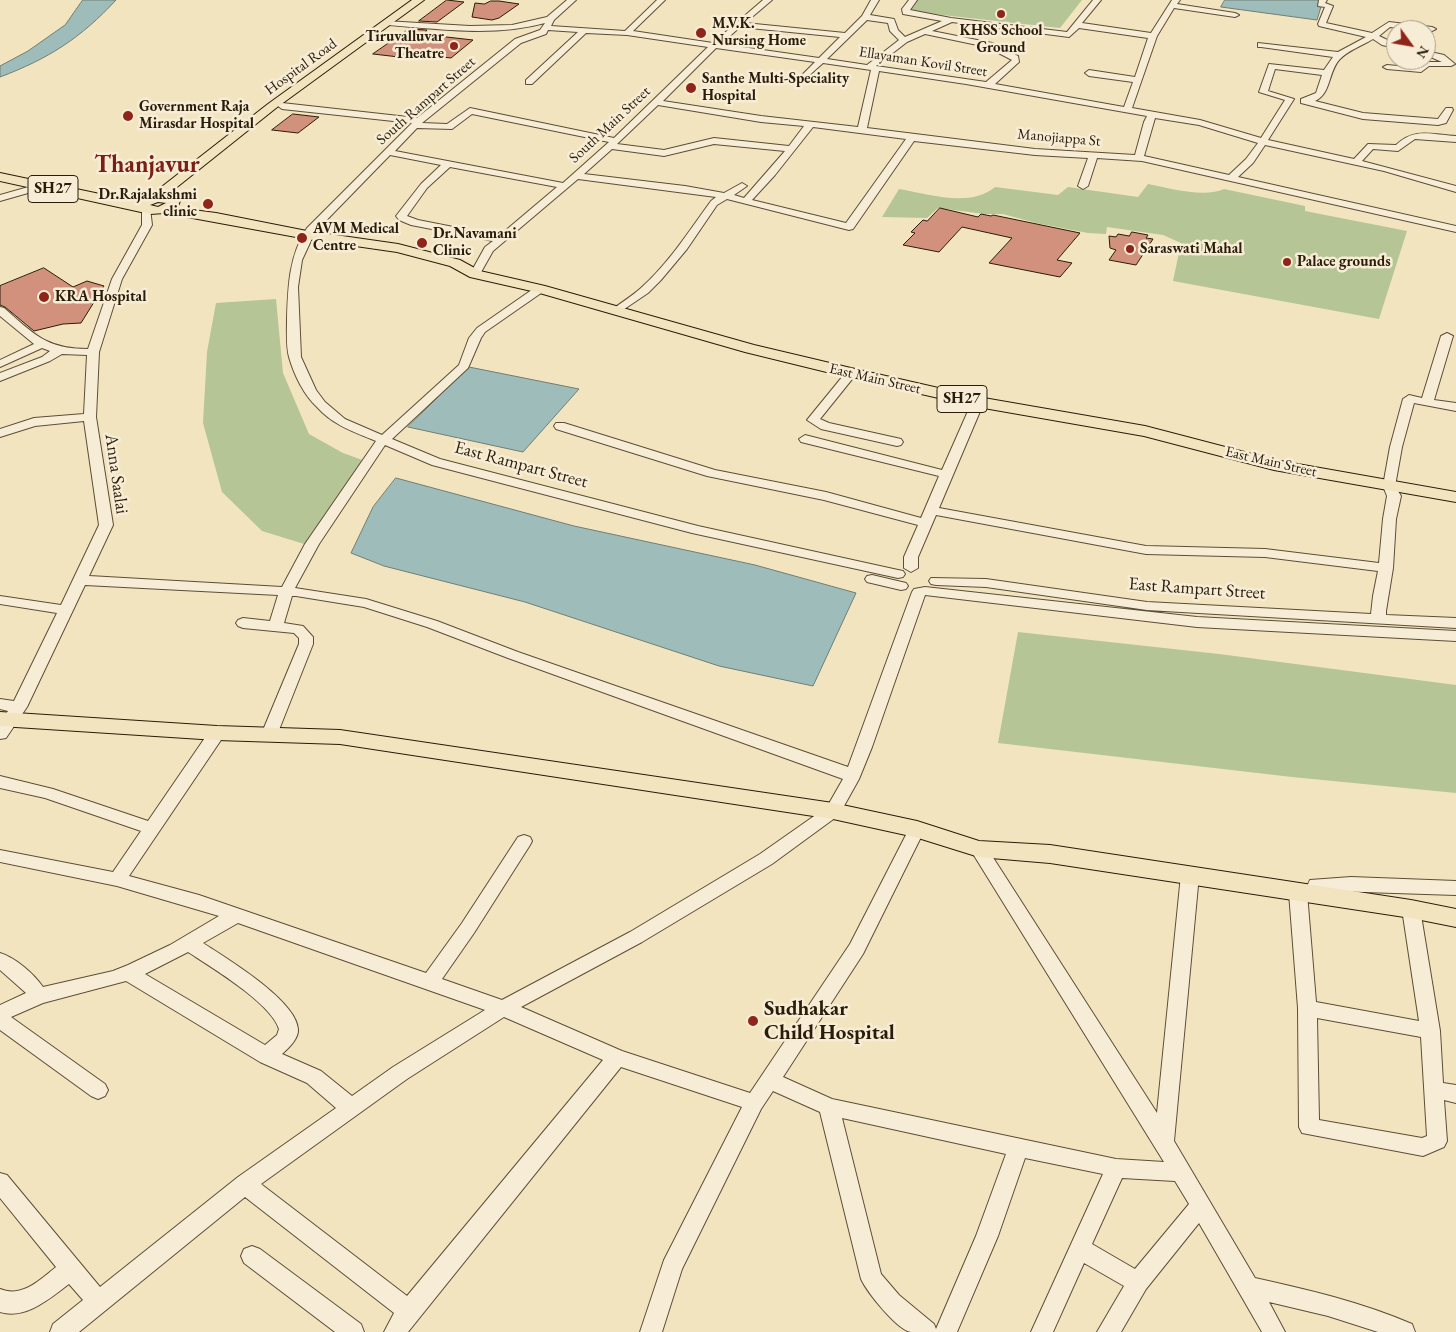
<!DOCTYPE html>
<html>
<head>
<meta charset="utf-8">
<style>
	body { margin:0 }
	#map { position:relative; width:1456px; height:1332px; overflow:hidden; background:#f3e4c0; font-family:"EB Garamond",serif }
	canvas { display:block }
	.north { position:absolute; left:1386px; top:20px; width:50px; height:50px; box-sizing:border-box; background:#f7edd6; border:1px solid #a59984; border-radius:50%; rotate:122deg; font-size:14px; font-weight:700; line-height:20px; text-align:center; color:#291c08 }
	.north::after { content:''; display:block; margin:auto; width:18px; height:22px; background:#8f2418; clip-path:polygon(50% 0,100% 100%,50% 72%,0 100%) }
</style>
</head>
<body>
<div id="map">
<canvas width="1456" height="1332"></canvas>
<div class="north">N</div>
</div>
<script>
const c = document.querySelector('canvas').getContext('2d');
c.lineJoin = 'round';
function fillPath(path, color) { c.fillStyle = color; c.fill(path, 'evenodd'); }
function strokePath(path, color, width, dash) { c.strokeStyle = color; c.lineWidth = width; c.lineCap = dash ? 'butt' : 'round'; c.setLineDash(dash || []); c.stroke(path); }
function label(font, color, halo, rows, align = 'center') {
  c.font = font + ' "EB Garamond",serif'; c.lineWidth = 5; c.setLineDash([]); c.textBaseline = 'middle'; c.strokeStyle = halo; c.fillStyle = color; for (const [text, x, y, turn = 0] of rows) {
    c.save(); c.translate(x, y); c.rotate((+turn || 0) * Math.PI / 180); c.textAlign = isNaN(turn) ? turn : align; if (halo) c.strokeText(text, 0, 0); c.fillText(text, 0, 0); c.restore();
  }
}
const green = new Path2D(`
	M916 0H1082L1060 28 906 11Z
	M1148 184C1169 188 1204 198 1224 189L1305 206V211L1407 231 1379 319 1173 281 1181 243 1163 235 1107 227 1106 234 1088 233 1036 223 1003 214H984L938 208 927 218 882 217 899 189C929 194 970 208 995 187L1058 195 1068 187 1138 197Z
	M276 299 283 373 309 434 343 453 365 461 317 548 262 531 222 492 203 423 207 352 216 303Z
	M1018 632 1219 654 1456 685V793L1292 777 998 743Z`);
const water = new Path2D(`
	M83 0H116C81 38 48 59 0 77V66L28 51 65 25Z
	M1225 0H1323L1317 20 1221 7Z
	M469 367 579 389 523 452 408 427Z
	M396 478 574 526 755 565 856 593 813 686 719 666 525 602 384 566 351 553 373 507Z`);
const building = new Path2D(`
	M447 0 464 2 437 22 419 21Z
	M491 1H499L519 4 499 18 492 20 472 17 475 3 484 4Z
	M409 29 427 30 425 32 432 33 429 35 473 40 451 58 406 53 399 57 373 54Z
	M293 114 319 117 298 133 272 130Z
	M940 208 978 217 981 214 991 216 993 215 1080 233 1057 260 1072 263 1060 277 989 263 1012 238 962 227 939 252 903 245 915 233 911 232 923 220 927 221Z
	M1132 232 1148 235 1146 238 1153 239 1136 265 1109 260 1116 250 1110 248 1109 236 1116 237 1118 234 1129 236Z
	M44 268 73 287 87 281 104 286 81 323 63 324 34 331 5 307 0 305V286Z`);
const minor = new Path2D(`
	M567 0H576L554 20 551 26 625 31 657 0H665L633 31 713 43 763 0H772L745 23 845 33 862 16 871 0H879L870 15 894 19 898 30 905 37 942 21 903 14 902 9 909 0H917L910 10 951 18 1067 32 1093 0H1101L1082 23 1151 33 1172 0H1180L1177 4 1235 13 1239 15 1235 17 1174 8 1157 36 1132 108 1200 120 1261 138 1285 100 1259 92 1269 64 1324 70 1333 57 1261 47H1258V43L1338 52 1366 37 1319 26 1318 24 1325 7 1318 6 1319 0H1327L1325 3 1333 6 1326 23 1372 33 1389 22 1432 27 1436 29 1432 31 1390 27 1379 36 1396 44V48L1382 45 1373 39C1362 46 1348 50 1339 60 1328 73 1331 94 1315 101L1363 113 1438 119 1446 108H1452L1453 110 1446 123 1438 125 1363 119 1301 103V99L1316 93 1322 75 1275 69 1268 91 1294 99 1268 140 1354 159 1368 144 1396 145C1415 127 1431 135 1456 136V142L1415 139 1398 151 1373 149 1362 161 1456 186V192L1384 171 1265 145 1253 163 1238 177 1456 226V232L1142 161 1097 158 1088 186 1083 189 1078 186 1088 158 1035 155 914 141 853 229 849 230 727 199 717 205 687 249 661 280 648 293 617 314 611 311 613 309C622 302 632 296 641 288 669 263 689 231 711 201L716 197 578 179 493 251 480 274 475 277 470 274 485 247 493 241 411 225 399 220 396 216 421 184 441 165 390 155 315 232 302 260 298 287 301 357 316 390 325 402 345 419 382 435 459 365 469 338 477 328 536 287H544L545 289 544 291 485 332 481 338 468 368 392 439 440 459 698 526 898 570 903 571 905 574 903 577 898 578 692 533 432 465 385 445 319 544 295 588 366 599 437 621 518 652 848 767 912 592 914 589 925 587 1197 617 1456 631V641L1197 627 925 595 872 747 859 779 839 815 772 864 642 942 521 1007 622 1051 750 1093 850 944 909 829 911 825 917 823 923 825 925 829 863 954 783 1077 832 1099 1116 1159 1164 1162 970 849 973 845 979 843 985 845 1157 1113 1181 875 1184 870 1190 868 1196 870 1199 875 1174 1141 1255 1278C1309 1290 1361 1302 1412 1324L1415 1332H1378L1328 1316 1269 1302 1285 1332H1262L1199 1223 1146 1289 1121 1332H1097L1124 1286 1084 1263 1053 1332H1031L1103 1174 1025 1158 998 1236 957 1332C942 1332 925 1332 911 1332 897 1330 867 1292 861 1279L820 1112 773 1091 761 1109 682 1269 662 1332H640L664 1260 742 1107 621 1067 408 1332H384L394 1313 245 1197 79 1332H50L53 1324 83 1300 69 1284C50 1298 26 1320 0 1312V1289C22 1298 40 1280 56 1267L0 1198V1173L7 1175 100 1287 238 1177 336 1108 307 1083 260 1062 126 981 43 1003 11 1017 105 1084 108 1090 105 1096 98 1099 91 1096 0 1030V1005L26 993 0 970V953C16 958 34 974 43 987L113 971 128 965 170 945 219 916 117 886 0 862V850L113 872 141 831 45 798 0 788V776L53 789 148 821 211 729 217 728 223 729 225 733 223 737 129 876 199 895 426 973 462 923 518 837 524 835 530 837 532 841 530 845 474 933 442 979 502 1000 630 932 760 854 827 807 843 779 508 658 427 627 364 607 296 596H292L284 623 303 626 313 637V644L277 735 275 739 269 740 263 739 261 735 299 644V638L294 633 243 628 238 626 236 623 238 620 243 618 270 621 278 595 85 585 27 707 6 738 0 739V722L8 711 0 709V699L14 701 57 613 0 604V596L61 605 99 525 84 421 35 426 0 437V429L34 418 84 414 87 355 62 354 50 361 0 381V373L42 357 50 351 42 348 0 367V360L34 344 0 316V307L4 308C34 334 46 349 88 349L112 279 142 225V210L147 207 150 208 152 225 122 279 99 352 96 417 113 525 89 576 282 587 305 544 376 441C354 432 333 425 317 407 304 395 294 375 289 357 286 346 287 331 287 319 288 286 289 256 307 228L412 123 282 109 278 106 282 103 417 118 515 39 540 30 545 23C494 37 440 29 388 25H385V21L470 26 512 25 547 17ZM867 20 888 23 890 31 899 40 867 65 827 59ZM952 22 1069 37 1079 28 1148 38 1135 77 1089 70 1085 73 1089 76 1133 82 1124 107 995 84 1019 62 1018 56 992 43 932 31ZM740 27 840 37 819 58 721 44ZM548 30 578 32 526 80V84H532L586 33 627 35 708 47 614 138 470 108 447 124 422 123 521 43 546 34ZM925 34 987 47 1012 60 986 82 876 66 907 42ZM716 48 815 62 800 77 804 80 823 63 871 70 858 127 761 116 663 101ZM879 71 966 84 1147 116 1144 122 1135 155 1035 149 867 128ZM658 105 761 122 804 126 789 146 714 138 664 150 617 144ZM472 114 609 142 563 183 395 151 417 128 452 129ZM1155 118 1199 125 1258 143 1246 159 1229 175 1144 156ZM813 127 906 139 846 223 752 200 775 175ZM714 144 785 151 744 198 734 195 747 186 742 183 724 193 685 186 584 174 612 149 664 156ZM450 167 557 187 499 236 418 220 407 216 427 188ZM238 923 485 1010 393 1067 352 1096 321 1071 282 1054C289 1048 299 1038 298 1029 296 1000 226 958 203 943ZM188 952C211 967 271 1003 279 1029L277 1035 265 1045 145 974ZM504 1017 603 1060 407 1296 261 1184 407 1079ZM842 1118 1006 1154 976 1236 936 1329 934 1324 899 1295 881 1274ZM1122 1178 1175 1181 1189 1204 1135 1269 1092 1244Z
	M1426 51 1444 55 1455 64 1451 66H1429L1421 72 1387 69 1383 67 1387 65 1419 68 1424 62H1442L1426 55Z
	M39 184 42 185V189L0 201V195Z
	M1447 333 1453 336 1434 400 1456 403V411L1414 403 1402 447 1395 486 1401 496 1396 519 1393 568 1386 611V615L1456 618V628L1147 610 986 587 936 585 931 584 929 581 931 578 986 579 1147 602 1371 614 1373 596 1378 571 1265 557 1146 554 936 515 918 557V568L911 572 904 568V557L918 525 824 500 707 476 556 429 554 426 556 423H564L715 470 826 492 921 518 939 476 801 442 799 439 805 435 942 470 972 402 978 398 984 402 939 508 1146 546 1265 549 1379 563 1383 519 1387 496 1383 486 1390 447 1403 399 1409 395 1422 398 1441 336Z
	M851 369 857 373 820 419 829 423 901 439 903 442 901 445 897 446 821 429 807 420 847 371Z
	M872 575 906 583 908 586 906 589 901 590 867 582 865 579 867 576Z
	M1351 877 1456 881V895L1333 891H1325L1322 900 1316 902 1310 900C1306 893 1306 887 1310 880Z
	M1298 886 1304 888 1307 893 1316 1002 1419 1021 1402 909 1405 904 1411 902 1417 904 1420 909 1440 1031 1443 1083 1456 1085V1103L1444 1100 1447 1141 1444 1147 1423 1156 1302 1133 1299 1127 1298 1008 1289 893 1292 888ZM1317 1018 1421 1037 1427 1136 1422 1138 1319 1120Z
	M252 1246 260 1249 361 1324 364 1332H335L244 1263 241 1256 244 1249Z`);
const major = new Path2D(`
	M412 0H424L276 108 167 195 178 198 180 201 177 208 216 213 307 231 398 244 460 260 480 271 545 286 754 345 851 368 978 397 1145 426 1275 460 1456 492V502L1274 470 1144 436 978 407 851 378 745 352 536 292 470 277 450 266 397 252 307 239 165 213 150 214 0 181V173L138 202 150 196 268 104ZM158 202 166 203 158 207 150 205Z
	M0 712 217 726 340 730 833 803 917 821 979 841 1050 845 1411 900 1456 909V927L1411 918 1050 863 979 857 915 837 833 819 340 744 217 740 0 726Z`);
const markers = [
	[1001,14,5,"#8f2418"],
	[701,33,6,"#8f2418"],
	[454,46,5,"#8f2418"],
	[691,88,6,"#8f2418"],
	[128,116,6,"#8f2418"],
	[208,204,6,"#8f2418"],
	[302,238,6,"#8f2418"],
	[422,243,6,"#8f2418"],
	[1130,249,5,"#8f2418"],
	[1287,262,5,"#8f2418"],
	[44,297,6,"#8f2418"],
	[753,1021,6,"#8f2418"]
];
const farPoinames = [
	["M.V.K.",712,24],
	["Nursing Home",712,41],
	["KHSS School",1001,31,"center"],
	["Ground",1001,48,"center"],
	["Tiruvalluvar",444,37,"right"],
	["Theatre",444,54,"right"],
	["Santhe Multi-Speciality",702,79],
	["Hospital",702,96],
	["Government Raja",139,107],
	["Mirasdar Hospital",139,124],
	["Dr.Rajalakshmi",197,195,"right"],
	["clinic",197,212,"right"],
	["AVM Medical",313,229],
	["Centre",313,246],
	["Dr.Navamani",433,234],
	["Clinic",433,251],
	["Saraswati Mahal",1140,249],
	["Palace grounds",1297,262],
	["KRA Hospital",55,297]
];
const farStreetnames = [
	["Ellayaman Kovil Street",923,62,9],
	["Hospital Road",301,67,-36],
	["South Rampart Street",426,101,-41],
	["South Main Street",610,125,-43],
	["Manojiappa St",1059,138,5],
	["East Main Street",875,379,13],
	["East Main Street",1271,462,13]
];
const shields = [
	[53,189,50],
	[962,399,50]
];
const shieldNames = [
	["SH27",53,189],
	["SH27",962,399]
];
const streetNames = [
	["East Rampart Street",521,465,15],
	["Anna Saalai",116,474,82],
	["East Rampart Street",1197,589,4]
];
const nearPoinames = [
	["Sudhakar",764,1009],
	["Child Hospital",764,1033]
];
const farTownnames = [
	["Thanjavur",147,165]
];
fillPath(green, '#b6c596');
fillPath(water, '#9ebdba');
strokePath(water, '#6f7d73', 1);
fillPath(building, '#d2917c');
strokePath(building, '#291c08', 1);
strokePath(minor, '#5c4e36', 2);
strokePath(major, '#291c08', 2);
fillPath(minor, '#f7edd6');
fillPath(major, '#f3e4c0');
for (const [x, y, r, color] of markers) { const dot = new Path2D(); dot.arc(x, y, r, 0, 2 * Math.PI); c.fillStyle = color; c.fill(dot); strokePath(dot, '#f7edd6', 2); }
label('bold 15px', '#291c08', '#f7edd6', farPoinames, 'left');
label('15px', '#291c08', '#f7edd6', farStreetnames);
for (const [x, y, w] of shields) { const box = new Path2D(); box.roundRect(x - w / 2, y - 13.5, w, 27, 4); c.fillStyle = '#f7edd6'; c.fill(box); strokePath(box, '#291c08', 1); }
label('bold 16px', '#291c08', null, shieldNames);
label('18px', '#291c08', '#f7edd6', streetNames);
label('bold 21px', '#291c08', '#f7edd6', nearPoinames, 'left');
label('bold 24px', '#7a1f14', '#f7edd6', farTownnames);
</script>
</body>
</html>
